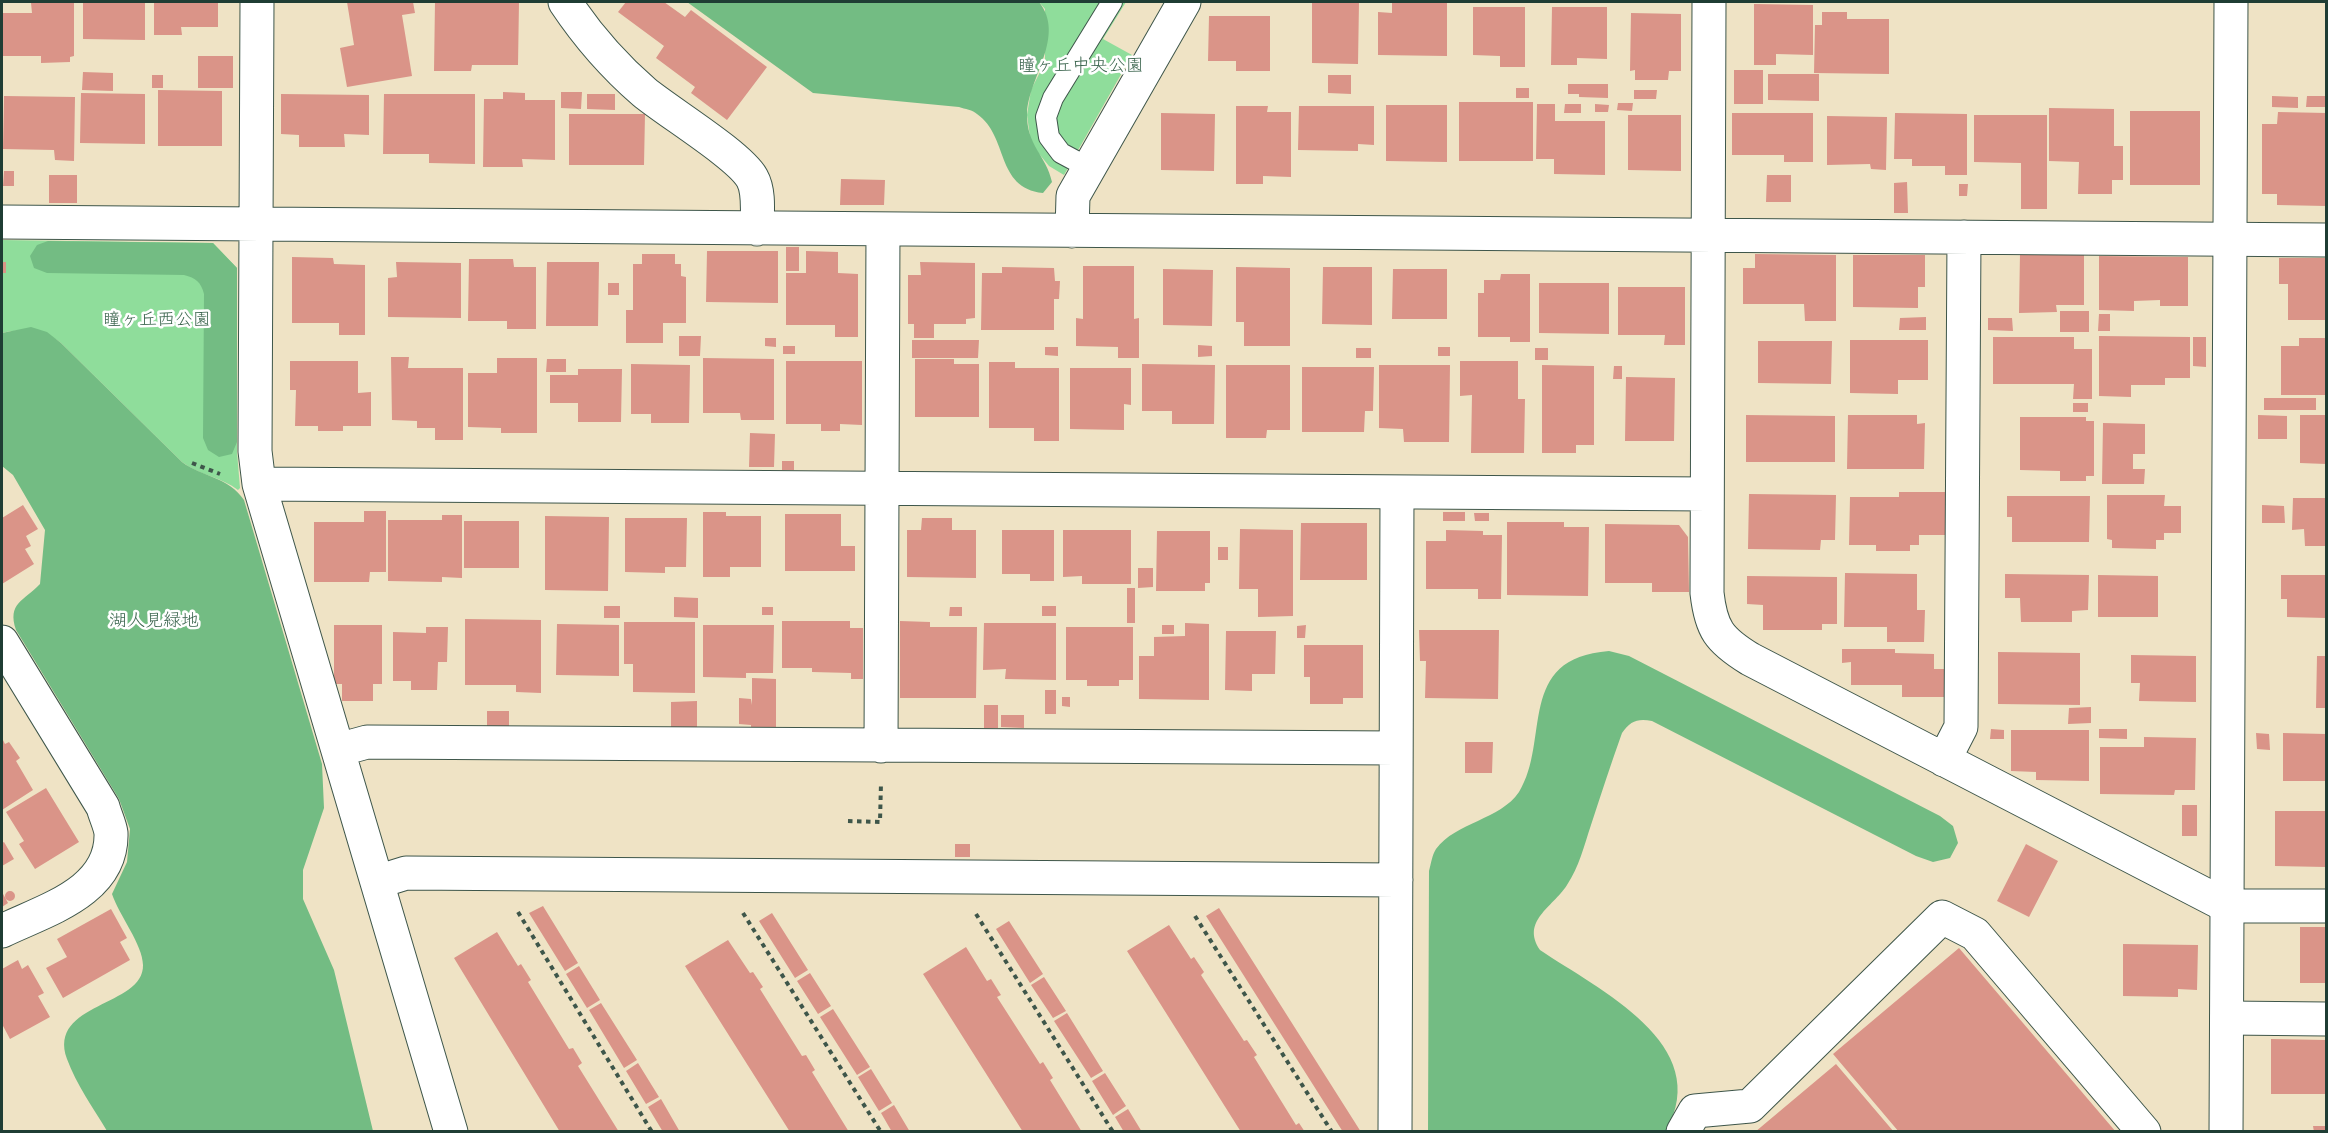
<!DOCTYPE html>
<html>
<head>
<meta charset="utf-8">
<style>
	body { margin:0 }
	#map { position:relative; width:2328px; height:1133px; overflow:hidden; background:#efe3c5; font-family:Dekko,sans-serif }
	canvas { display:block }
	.frame { position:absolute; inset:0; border:3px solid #1f3d34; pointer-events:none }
</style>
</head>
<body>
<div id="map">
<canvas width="2328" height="1133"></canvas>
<div class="frame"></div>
</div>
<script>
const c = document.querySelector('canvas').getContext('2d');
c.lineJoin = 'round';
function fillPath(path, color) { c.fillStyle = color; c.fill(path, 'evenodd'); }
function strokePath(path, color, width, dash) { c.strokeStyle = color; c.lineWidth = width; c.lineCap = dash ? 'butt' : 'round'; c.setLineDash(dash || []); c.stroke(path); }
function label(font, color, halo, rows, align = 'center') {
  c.font = font + ' Dekko,"Klee One",sans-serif'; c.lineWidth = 5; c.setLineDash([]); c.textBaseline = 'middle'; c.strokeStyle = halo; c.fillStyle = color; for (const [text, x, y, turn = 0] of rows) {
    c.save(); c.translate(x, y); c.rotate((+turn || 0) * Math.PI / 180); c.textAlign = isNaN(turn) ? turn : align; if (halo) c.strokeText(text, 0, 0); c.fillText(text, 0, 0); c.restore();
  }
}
const green = new Path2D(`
	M1039 2H1126L1103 39 1132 55 1064 175 1049 166 1031 144 1027 115 1031 90 1045 62V9Z
	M2 240 213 243 237 268V452L240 488 238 490C221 477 199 475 182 462L61 343C43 329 24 328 2 333Z`);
const forest = new Path2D(`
	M687 2H1039C1066 36 1029 77 1027 113 1026 145 1046 155 1052 182L1043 193C995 188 1009 136 977 114 973 110 965 109 959 107L813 93Z
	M48 241 213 243 237 268V442L232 454 219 457 208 450 203 438 204 294C201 282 196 278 184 275L47 273 34 268 30 256 37 245Z
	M31 327 47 332 61 343 182 462C202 477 229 477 244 500L322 764 324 808 303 870V899L334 970 373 1131H107C94 1109 76 1084 67 1059 47 1002 144 1007 143 965 143 945 119 915 112 894L127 862 130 829 119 799 16 630C7 603 24 601 40 584L45 530 13 475 2 466V333Z
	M1609 651 1629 656 1940 816 1953 826 1958 843 1950 858 1933 862 1916 856 1652 721C1638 718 1630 721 1622 733 1611 764 1601 794 1591 825 1584 846 1579 867 1567 885 1552 908 1521 921 1540 950 1599 990 1715 1044 1666 1131L1428 1132 1429 871C1431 864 1432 855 1436 849 1456 822 1500 820 1519 792 1551 741 1515 658 1609 651Z`);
const building = new Path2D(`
	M83 2H145V40L83 39Z
	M154 2H218V27H181L182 35H154Z
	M347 2H413L415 13 402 15 412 76 347 87 340 48 354 45Z
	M435 2H519L518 65H472L471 71H434Z
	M626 2H664L685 17 691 10 767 67 727 120 691 93 695 87 656 58 664 46 618 12Z
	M1312 2H1359L1358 64 1312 63Z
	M1392 2 1447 3V56L1378 55V12L1392 13Z
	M31 3H74V56L70 57V62L41 63V56H2V13H32Z
	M1754 4 1813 5V55L1776 54V65H1754Z
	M1473 7H1525V67H1500V56L1473 55Z
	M1552 7H1607V59L1577 58V65H1551Z
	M1822 12H1847V19H1889V74L1814 73 1815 25H1822Z
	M1631 13 1681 14V71H1669L1668 80H1635V70L1630 71Z
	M1209 16H1270V71H1236V61H1208Z
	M198 56H233V88H198Z
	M1734 70H1763V104H1734Z
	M83 72 113 73V91L82 90Z
	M1768 74H1819V101L1768 100Z
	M152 75H163V88H152Z
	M1328 75H1351V94L1328 93Z
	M1568 84H1608V98L1579 97V94H1568Z
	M1516 88H1529V98H1516Z
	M158 90 222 91V146H158Z
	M1634 90H1657L1656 99H1634Z
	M503 92 525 93V100H555V160L522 159 523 167H483L484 99H503Z
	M561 92H582L581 109 561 108Z
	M81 93 145 94V144L80 143Z
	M281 94 369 95V135L344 134 345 147H299V135L281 134Z
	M384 94H475V164L429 163V154H383Z
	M587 94H615V110L587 109Z
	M4 96 75 97 74 161 55 160 54 150 3 149Z
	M2272 96 2298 97V108L2272 107Z
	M2307 96H2326V107H2306Z
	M1459 102H1533V161H1459Z
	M1618 103H1633L1632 111 1617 110Z
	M1537 104H1555V121H1605V175L1554 174V159H1536Z
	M1565 104H1581V113H1564Z
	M1595 104 1609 105 1608 112H1595Z
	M1386 105H1447V162L1386 161Z
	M1236 106H1268L1267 112H1291V177L1263 176V184H1236Z
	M1299 106H1374V145L1358 144V151L1298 150Z
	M2049 108 2114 109V146H2123V180H2112V194H2078L2079 162 2049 161Z
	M2130 111H2200V185H2130Z
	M2278 112 2326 113V206L2277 205V194H2262V124H2277Z
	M1161 113 1215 114 1214 171 1161 170Z
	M1732 113H1813V162H1784V155H1732Z
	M1895 113 1967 114V175H1945V166H1912V159H1894Z
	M569 114H645L644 165H569Z
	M1628 115H1681V171L1628 170Z
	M1974 115H2047V209H2021V163L1974 162Z
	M1827 116 1887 117 1886 170 1871 169 1870 164 1827 165Z
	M4 171H14V186H3Z
	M49 175H77V203H49Z
	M1767 175H1791V202H1766Z
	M841 179 885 180 884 205H840Z
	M1907 182 1908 213H1894V183Z
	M1959 184H1968L1967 196H1959Z
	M786 247H799V271H786Z
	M707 251H778V303L706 302Z
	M806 251 838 252V273L858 274V337H835V325H786V273H806Z
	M2020 253H2084V305H2056L2057 312 2019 313Z
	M642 254H675V264H681V276L686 277V323H663V343H626V310H633V264H642Z
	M1755 254 1836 255V321H1805L1804 304H1743V268H1755Z
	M1853 255H1925V287H1918V308L1853 307Z
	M2099 256 2188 257V306H2160V300L2134 301V311L2099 310Z
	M292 257 333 258 334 264 365 265V335H339V323H292Z
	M2279 258H2326V320H2288V284H2279Z
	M469 259H513L514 267H536V329H507V321H468Z
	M2 262H6V273H2Z
	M396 262 461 263V318L388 317V278L397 277Z
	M547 262H599L598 326H546Z
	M920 262 975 263V318L966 319V324H934V338H914V324H908V275H921Z
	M1083 266H1134V319L1139 318V358H1118V347L1076 346V318L1083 319Z
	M1002 267 1054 268 1055 281H1060L1059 299H1054V330H981L982 273H1002Z
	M1236 267 1290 268V346H1244V322H1236Z
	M1323 267H1372V325L1322 324Z
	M1163 269 1213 270 1212 326 1163 325Z
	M1393 269H1447V319H1392Z
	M1501 274H1530V342H1510V337H1478V293H1484V280H1500Z
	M608 283H619V295H608Z
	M1539 283H1609V334L1539 333Z
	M1618 287H1685V345H1664L1665 335H1618Z
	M2060 311H2089V332H2060Z
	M2099 314H2110V331H2098Z
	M1926 317V330H1899L1900 318Z
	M1988 318H2012L2013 331 1988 330Z
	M679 336H701L700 356H679Z
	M2099 336 2190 337V378H2165V385H2131V397L2099 396Z
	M1993 337H2074V349H2092V399H2073L2074 384H1993Z
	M2193 337H2206V367L2193 366Z
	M765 338H776V347L765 346Z
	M2299 338H2326V395H2281V346H2299Z
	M912 340H979L978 358H912Z
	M1850 340H1928V380H1898V394L1850 393Z
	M1758 341H1832L1831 384 1758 383Z
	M1198 345 1212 346V356L1198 357Z
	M783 346H795V354H783Z
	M1045 347H1058V356L1045 355Z
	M1438 347H1450V356H1438Z
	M1356 348H1371V358H1356Z
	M1535 348H1548V360H1535Z
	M391 357H409L408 368H463V440H435V428H417V421L392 420Z
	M497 358H537V433H501V428L468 427V373H497Z
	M703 358 774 359V420H741L740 413H703Z
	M547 359H566V372H546Z
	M915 359H954V364H979V417H915Z
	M290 361H358V393L371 392V426H343V431H318V426H295L296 390H290Z
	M786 361H862V425L840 424V431H821V424H786Z
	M1460 361H1518V399H1525L1524 453H1471L1472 395 1460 396Z
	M989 362H1015V368H1059V441H1034V428H989Z
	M631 364 690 365 689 423H651V414H631Z
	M1142 364 1215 365 1214 424H1172V411H1142Z
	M1226 365H1290V430H1267L1266 438H1226Z
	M1379 365H1450L1449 442H1404L1403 429 1379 428Z
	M1542 365 1594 366V445H1576V453H1542Z
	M1614 366H1622V379H1613Z
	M1302 367H1374L1373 411H1365L1364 432H1302Z
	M1070 368H1131V405L1124 404V430L1070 429Z
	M578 369H622L621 422H578V403H550V375H578Z
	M1626 377 1675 378 1674 441H1625Z
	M2264 398H2316V410H2264Z
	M2073 403H2088V412H2073Z
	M1746 415 1835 416V462H1746Z
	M1848 415H1917V424L1925 423 1924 469H1847Z
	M2258 415 2287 416V439H2258Z
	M2300 415H2326V464L2300 463Z
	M2020 417H2086V421H2094V476H2086V481H2060V471L2020 470Z
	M2103 423 2145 424V454H2133V469H2145L2144 484H2102Z
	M750 433 775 434 774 467H749Z
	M782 461H794V470H782Z
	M1899 492H1952V535H1919V545H1910V551H1876V545H1849L1850 497H1899Z
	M1749 494 1836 495 1835 540H1821L1820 550 1748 549Z
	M2107 495H2165L2164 506H2181V533H2164V540H2156V549L2112 548V540L2107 539Z
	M2007 496H2090L2089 542H2012V517H2007Z
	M2293 498H2326V546H2305L2304 529 2292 530Z
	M23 505 38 529 26 536 31 546 25 549 34 564 2 584V518Z
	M2262 505 2284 506 2285 523H2262Z
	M364 511H386V572H370L369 582H314V522H364Z
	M703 512H726V516H761V567H730V577H703Z
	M1443 512H1465V521H1443Z
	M1474 513H1489V521H1475Z
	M785 514H841V546H855V571H785Z
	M442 515H462V578L442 577V582L388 581V520H442Z
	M545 516 609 517 608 591 545 590Z
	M625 518H687L686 567H665V573L625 572Z
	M922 518H952V530H976V578L907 577V530H921Z
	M464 521H519V568H464Z
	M1507 522H1564V527H1589L1588 596 1507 595Z
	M1301 523H1367V580H1300Z
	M1605 524 1679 525 1688 537 1689 592H1652V583H1605Z
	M1240 529 1293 530V616L1258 617V589H1239Z
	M1002 530H1054V581H1030V574H1002Z
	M1063 530H1131V584H1082V576L1063 577Z
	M1446 530 1483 531V535H1502L1501 599H1478V589H1426V541H1446Z
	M1157 531H1210V583H1205V591H1156Z
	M1218 547H1228V560H1218Z
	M1138 568H1153V587L1138 588Z
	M1845 573 1917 574V610H1925L1924 642H1887V627H1844Z
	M2005 574 2089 575 2088 610 2072 611V622H2021L2020 598H2005Z
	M2098 575 2158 576V617H2098Z
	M2281 575H2326V618L2287 617V599H2281Z
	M1747 576 1837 577V624H1822V630H1763V605L1747 604Z
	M1127 588H1135V623H1127Z
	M674 597 698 598V618L674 617Z
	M604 606H620V618H604Z
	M1042 606H1056V616H1042Z
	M762 607H773V615H762Z
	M950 607H962V616H949Z
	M465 619 541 620V693L516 692V685H465Z
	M782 621H850V628H863V679H851V673L812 672V668H782Z
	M900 621 930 622V627H977L976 698H900Z
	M624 622H695V693L633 692V664H624Z
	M984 623H1056V680L1005 679 1006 669 983 670Z
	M1185 623 1209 624V700L1139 699V656H1154V637L1185 636Z
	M557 624 619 625V676L556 675Z
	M334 625H382V684H373V701H342V684H334Z
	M703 625H774L773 673H746V678L703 677Z
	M1162 625H1174V634H1162Z
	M1306 625 1305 638H1297V626Z
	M426 627H448L447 662H438L437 690H411V681H393V632L426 633Z
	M1066 627H1133V680H1119V686H1087V680H1066Z
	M1419 630H1499L1498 699 1425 698 1426 661H1420Z
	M1226 631H1276L1275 674H1252V691L1225 690Z
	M1304 645H1363V698H1343V704H1310V677H1304Z
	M1842 649H1895V653L1934 654V669H1950V697H1902V685H1851V662L1842 663Z
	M1998 652 2080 653V705L1998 704Z
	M2131 655 2196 656V702L2139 701 2140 683H2131Z
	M2317 656H2326V708H2316Z
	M752 678 776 679V730H751V725L739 724V698L751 699 752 705Z
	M1045 690H1056V714H1045Z
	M1062 697H1070V707L1062 706Z
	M697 701V730H671V702Z
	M984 705H998V728H984Z
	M2091 707V723L2068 724 2069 708Z
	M487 711H509V727H487Z
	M1001 715H1024V728L1001 727Z
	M1991 729 2004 730V739H1990Z
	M2099 729H2127V739L2099 738Z
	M2011 730H2089V781L2036 780V772L2011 771Z
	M2256 733 2269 734 2270 750 2257 749Z
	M2283 733 2326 734V781H2283Z
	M2144 737 2196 738 2195 790H2175L2174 795 2100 794V747H2144Z
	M2 738 5 744 9 742 20 758 16 761 33 790 2 810Z
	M1465 742H1493L1492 773H1465Z
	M46 788 79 842 35 869 19 844 24 841 6 812Z
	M2182 805H2197V836H2182Z
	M2275 811H2326V867L2275 866Z
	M4 842 14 859 2 866V843Z
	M955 844H970V857H955Z
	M2026 844 2058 861 2029 917 1997 901Z
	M5 896a5 5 0 1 1 10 0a5 5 0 1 1-10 0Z
	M2 892 8 903 2 907Z
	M543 906 578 963 565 971 529 913Z
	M1219 908 1361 1132H1343L1206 916Z
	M111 909 127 938 120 942 130 960 63 998 46 968 67 957 57 939Z
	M772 913 808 970 795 978 759 921Z
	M1009 921 1043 974 1030 983 996 929Z
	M1169 925 1191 959 1194 957 1204 972 1201 975 1244 1041 1247 1040 1257 1055 1254 1057 1296 1125 1299 1123 1305 1132H1241L1127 951Z
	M2300 927H2326V983H2300Z
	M497 932 518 966 521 964 531 980 528 982 569 1049 573 1048 582 1063 578 1066 619 1132H560L454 958Z
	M728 940 750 973 753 972 763 987 760 989 802 1056 806 1055 815 1070 812 1072 849 1132H790L685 966Z
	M2123 944 2198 945 2197 990 2178 989V997L2123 996Z
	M966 947 987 981 991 979 1001 995 997 997 1040 1064 1043 1062 1053 1078 1050 1080 1082 1132H1023L923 974Z
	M1959 948 2116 1132H1899L1833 1054Z
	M18 960 22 969 28 965 44 993 38 996 50 1017 10 1039 2 1024V969Z
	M579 966 600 1000 587 1008 566 974Z
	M810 973 831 1006 818 1014 797 981Z
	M1044 977 1066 1011 1053 1018 1031 985Z
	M601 1003 637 1060 624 1068 589 1010Z
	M833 1009 870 1067 857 1075 820 1017Z
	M1067 1013 1103 1071 1091 1078 1054 1021Z
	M2271 1039 2326 1040V1094H2271Z
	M638 1063 659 1097 646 1104 626 1071Z
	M1836 1064 1894 1132H1755Z
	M871 1069 892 1103 879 1111 858 1077Z
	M1105 1073 1126 1106 1113 1115 1092 1081Z
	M661 1099 680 1132H663L648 1107Z
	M894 1105 910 1132H892L881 1113Z
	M1128 1109 1142 1132H1124L1115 1117Z
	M2313 1126H2326V1132H2314Z`);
const path = new Path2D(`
	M192 463 220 474
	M848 821 880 822 881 783
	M518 912 652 1132
	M743 913 881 1132
	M976 914 1113 1132
	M1195 916 1332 1132`);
const lane = new Path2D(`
	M1089 168 1061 153 1049 137 1046 117 1053 98 1112 2`);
const street = new Path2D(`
	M257 2 255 451 259 484 451 1132
	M565 2C587 35 614 66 644 92 668 112 739 155 752 178 760 192 757 214 757 229
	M1709 2 1707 593C1711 629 1719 640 1750 659L2227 906H2326
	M2 222 2326 240
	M1072 231 1073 196 1184 2
	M259 484 1707 494
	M2 642 103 807C105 815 110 825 111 833 113 892 45 910 2 931
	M881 746 883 229
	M338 750 367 742 1396 748
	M1944 760 1961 727 1964 237
	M377 882 406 873 1396 880
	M2227 1018 2326 1019
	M1395 1132 1397 492
	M1683 1132 1695 1111 1750 1106 1942 917 1975 934 2144 1132`);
const secondary = new Path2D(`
	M2226 1132 2231 2`);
const parkNames = [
	["瞳ヶ丘中央公園",1081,69],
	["瞳ヶ丘西公園",157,323],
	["湖人見緑地",154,624]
];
fillPath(green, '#8fdd9b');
fillPath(forest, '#73bc83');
fillPath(building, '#da9488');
strokePath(lane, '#3e564a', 22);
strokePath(street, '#3e564a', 35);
strokePath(secondary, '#3e564a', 35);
strokePath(path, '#3e564a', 4, [4.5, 4.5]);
strokePath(lane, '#fff', 20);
strokePath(street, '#fff', 33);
strokePath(secondary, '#fff', 33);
label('18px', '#3b654e', '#fff', parkNames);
</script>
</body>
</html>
